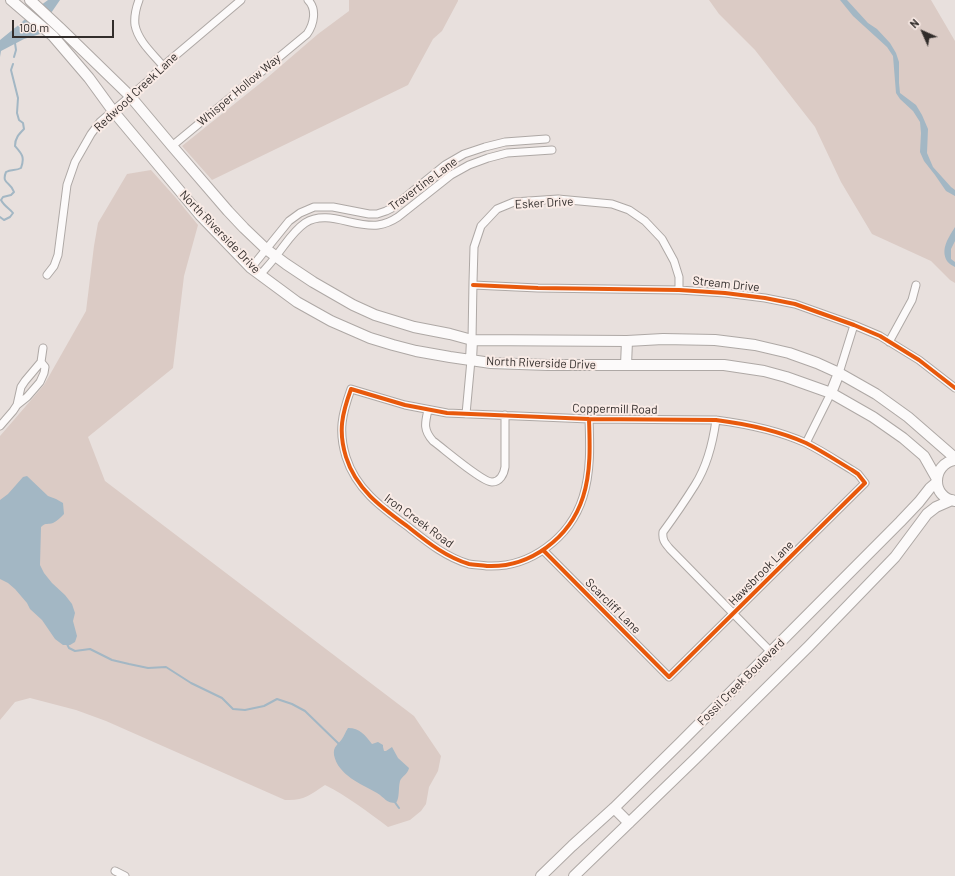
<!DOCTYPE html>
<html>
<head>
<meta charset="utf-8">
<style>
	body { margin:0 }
	#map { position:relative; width:955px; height:876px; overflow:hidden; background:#e8e0dd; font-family:Barlow,sans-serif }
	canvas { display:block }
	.north { position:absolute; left:903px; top:12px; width:40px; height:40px; -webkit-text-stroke:3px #f9ebe6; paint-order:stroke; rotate:315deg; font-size:11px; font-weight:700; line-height:16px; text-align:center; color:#322d2b }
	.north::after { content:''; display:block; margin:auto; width:14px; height:18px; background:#322d2b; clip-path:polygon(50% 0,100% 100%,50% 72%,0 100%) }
	.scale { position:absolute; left:12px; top:20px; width:102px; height:18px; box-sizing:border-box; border:2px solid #322d2b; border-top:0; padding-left:5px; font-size:12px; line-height:14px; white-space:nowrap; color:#322d2b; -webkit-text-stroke:3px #f9ebe6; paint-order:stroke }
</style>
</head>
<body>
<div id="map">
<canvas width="955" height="876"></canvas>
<div class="north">N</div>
<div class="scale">100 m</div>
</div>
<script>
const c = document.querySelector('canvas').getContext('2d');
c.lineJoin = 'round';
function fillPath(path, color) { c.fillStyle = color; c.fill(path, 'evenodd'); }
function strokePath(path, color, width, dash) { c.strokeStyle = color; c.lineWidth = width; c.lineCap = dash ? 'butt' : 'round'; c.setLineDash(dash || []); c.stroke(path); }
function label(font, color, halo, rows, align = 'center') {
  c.font = font + ' Barlow,sans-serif'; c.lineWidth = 4; c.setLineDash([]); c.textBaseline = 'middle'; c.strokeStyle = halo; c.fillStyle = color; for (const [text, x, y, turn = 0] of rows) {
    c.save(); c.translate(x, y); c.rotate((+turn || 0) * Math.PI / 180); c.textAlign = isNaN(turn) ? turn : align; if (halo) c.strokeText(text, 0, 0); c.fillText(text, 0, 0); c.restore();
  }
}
const green = new Path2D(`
	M349 0H458V1L442 31 433 39 408 85 212 180 182 146 268 77 318 34 349 11Z
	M709 0H931L955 41V283L950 280 931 261 872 234 841 182 815 127 755 50 719 14Z
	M151 170 176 198 198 225 184 276 173 368 88 437 105 481 414 716 441 756 438 771 429 787 426 804 421 811 410 820 388 827C368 812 347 796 325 785 310 795 304 801 285 800L106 721 76 710 30 698 15 702 0 720V436L44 385 86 311 94 246 98 223 127 174Z`);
const water = new Path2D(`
	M48 0H60L49 16 40 34 24 39 1 51 0 57V40L21 23 33 11Z
	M840 0H847L868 23 877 29 890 43 896 53 899 62V83L900 93 916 105 922 115 928 129 927 153 933 167 951 187 955 190V196L946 191 935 175 924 161 920 152 921 133 920 122 913 111 900 99 896 93 893 56 887 47 853 16Z
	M955 227V241L951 249V259L955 262V267C953 266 949 264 947 261 940 249 949 237 955 227Z
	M27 476 48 496 56 499 63 503 64 514C61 517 57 521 53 523 48 525 46 522 41 527L40 565 44 573 52 583 65 595 72 604 75 613 73 621 77 636 75 642 70 645H63L55 639 42 620 30 609 27 603 15 589 8 583 0 579V500L8 494 23 477Z
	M348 728C360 728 365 735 372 744L378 742 383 745V747L384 751H386L392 747 398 758 409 768C408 774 402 776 400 781 398 789 400 797 396 803 386 803 385 798 377 793 361 784 338 775 334 755 333 746 338 745 342 739 344 736 346 731 348 728Z`);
const stream = new Path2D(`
	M14 57 16 50 15 43
	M0 217 4 220 10 217 13 213C10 209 4 206 1 200L3 197 11 195 14 192C11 182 1 184 6 172 11 169 16 171 21 168 25 157 22 154 15 146 15 138 19 134 24 129L23 123 19 120 17 113 18 98 11 70 13 64
	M67 644 69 648 75 651 90 649 112 660 129 664 148 668 166 667 191 683 222 698 233 709 245 710 264 706 277 699 292 704 305 711 340 745
	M394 801 399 808`);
const minor = new Path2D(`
	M139 0C136 8 134 17 135 25 138 41 153 54 163 66
	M172 146 307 34C314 24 317 9 308 0
	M251 268 289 221 300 213 314 207H333L369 214H377L386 211 392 208 445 165 464 154 485 147 505 142 546 139
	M47 275 54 266 58 255 67 185 75 162 91 134 100 122 148 81 163 66 241 0
	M260 275C265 269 271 263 276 256 285 245 293 231 305 223 327 209 354 228 378 225 385 224 392 221 398 217L451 175 469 165 488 158 507 153 552 150
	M473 285 538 288 679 290 725 293 765 298 795 304 854 325 880 336 919 360 955 388
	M472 340 473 282 474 247 481 226 497 209 514 202 558 199 612 204 629 210 645 221 662 239 674 261 679 277V290
	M889 342 912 300 916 285
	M839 373 854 325
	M17 405 21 387 25 381 41 362
	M428 410C425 423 423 430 433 441 443 448 482 482 492 482 500 482 504 474 505 467V415
	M466 414 471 360
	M716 420C713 442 707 466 695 485 685 501 674 517 663 532 662 540 665 543 670 549L771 652
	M0 426 13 411 17 405 27 397 40 382 44 373 45 367 41 362 43 348
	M806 443 831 393
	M543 550 669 677 865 483 858 474 852 470C837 461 822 451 806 443 777 430 747 424 716 420L589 419 447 413 405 405 351 389C342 414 338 431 346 457 356 489 381 507 407 526 426 541 445 557 469 564 474 565 481 565 487 566 530 568 570 538 583 497 591 472 590 445 589 419
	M115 871 125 876`);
const secondary = new Path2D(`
	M11 0 53 36 89 78 113 111 200 215 251 268 297 302 331 321 370 338 393 345 416 351 450 357 491 363 548 365H724L764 371 786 377 831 393 873 417 903 438 924 456 937 479
	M30 0 61 29 130 96 172 146 228 211 244 228 266 249 286 264 313 282 353 305 375 315 414 327 450 334 472 340 627 341 663 339 715 340 755 345 789 353 817 363 839 373 876 394 908 417 955 458
	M471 360 472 340
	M626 365 627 341
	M831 393 839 373
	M955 460C931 464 931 498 955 501
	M614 808 629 823
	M541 876 572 846 614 808 680 743 900 522 919 502 930 488 937 482
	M574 876 695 759 809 646 895 557 927 514 936 507 952 500`);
const cycleway = new Path2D(`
	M473 285 538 288 679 290 725 293 765 298 795 304 854 325 880 336 919 360 955 388
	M543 550 669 677 865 483 858 474 852 470C837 461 822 451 806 443 777 430 747 424 716 420L589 419 447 413 405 405 351 389C342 414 338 431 346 457 356 489 381 507 407 526 426 541 445 557 469 564 474 565 481 565 487 566 530 568 570 538 583 497 591 472 590 445 589 419`);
const streetNames = [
	["Whisper Hollow Way",239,90,-40],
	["Redwood Creek Lane",136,92,-43],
	["Travertine Lane",423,184,-36],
	["Esker Drive",544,203,-3],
	["North Riverside Drive",220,232,46],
	["Stream Drive",726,284,6],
	["North Riverside Drive",541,363,2],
	["Coppermill Road",615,409,1],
	["Iron Creek Road",419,521,36],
	["Hawsbrook Lane",761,573,-45],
	["Scarcliff Lane",613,606,45],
	["Fossil Creek Boulevard",741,682,-45]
];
fillPath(green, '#dbcbc5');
fillPath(water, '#a3b7c4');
strokePath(stream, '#a3b7c4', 2);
strokePath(minor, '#aea8a5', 9);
strokePath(secondary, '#aea8a5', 12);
strokePath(minor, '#fcfafa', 7);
strokePath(secondary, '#fcfafa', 10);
strokePath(cycleway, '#e8590c', 4);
label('12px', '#322d2b', '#f9ebe6', streetNames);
</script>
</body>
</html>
